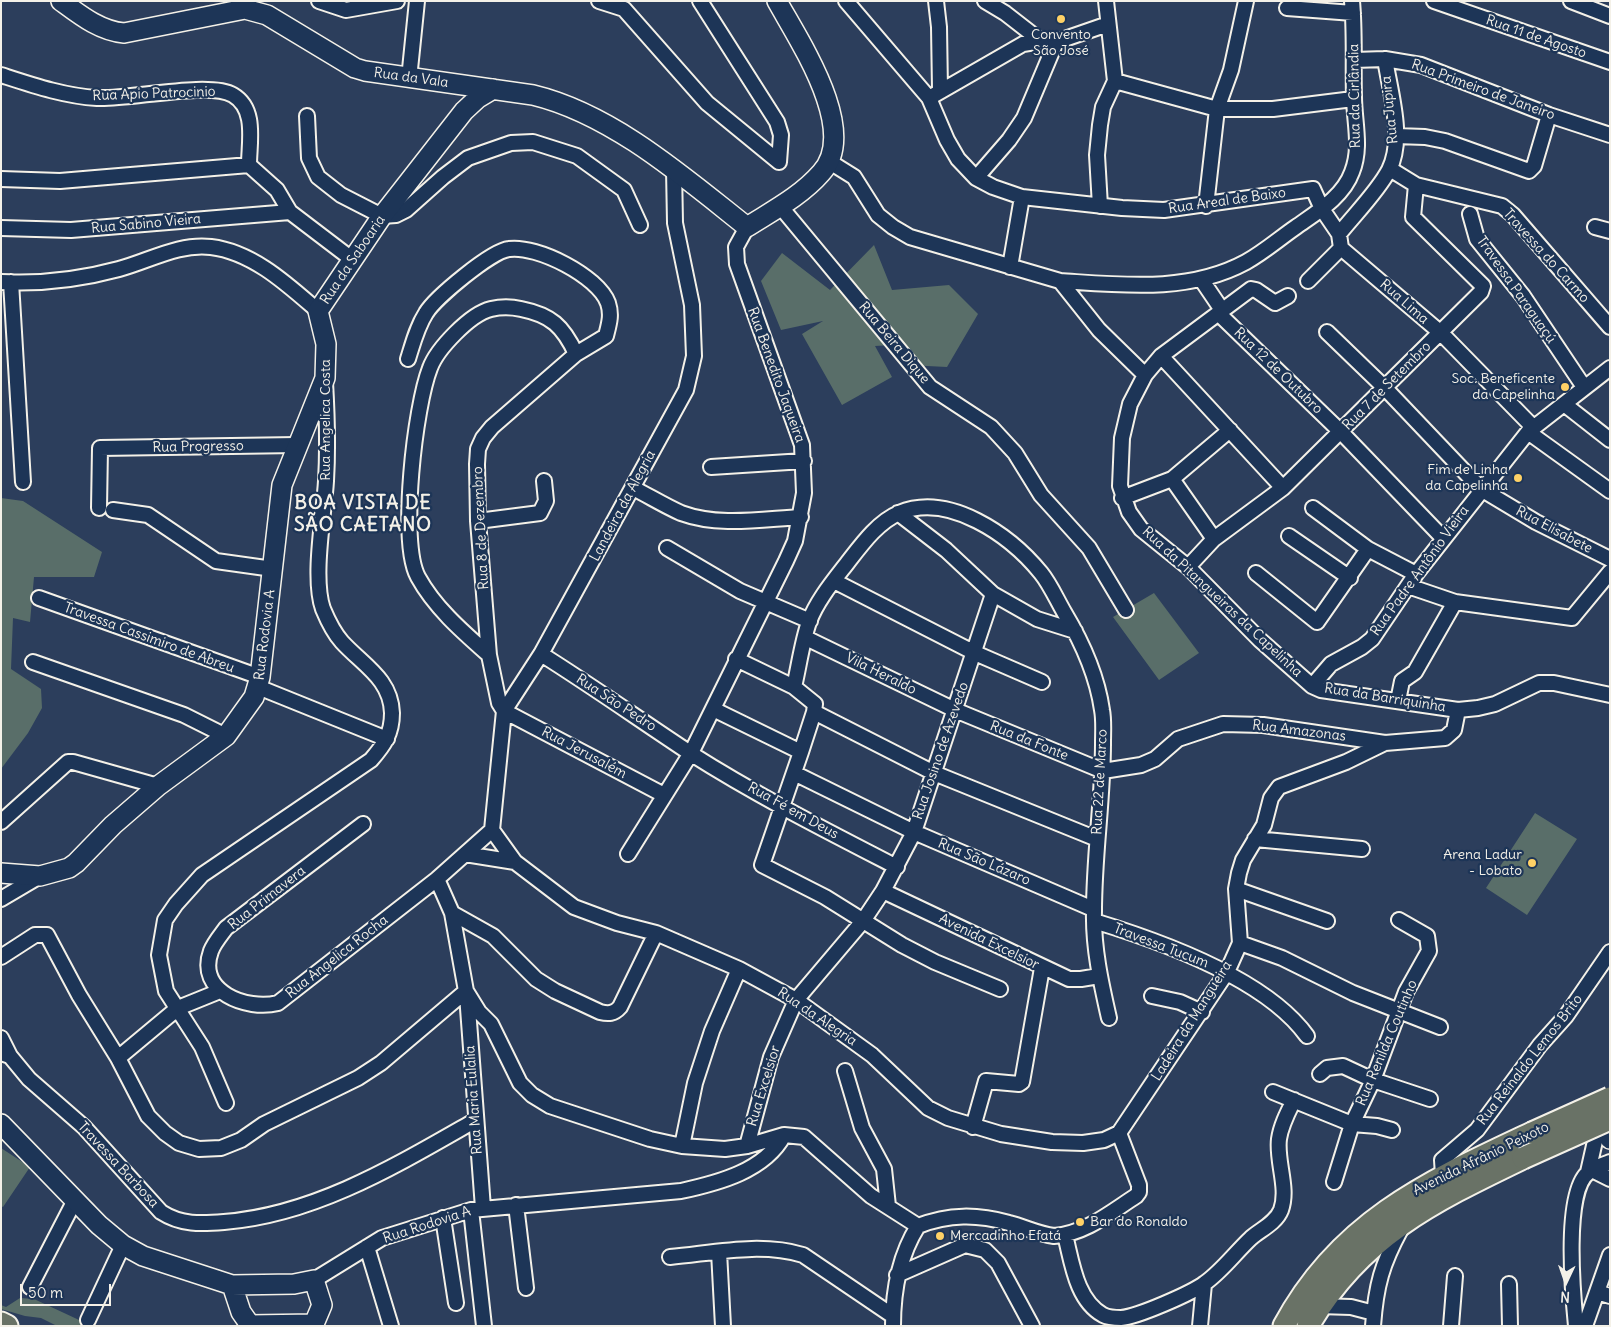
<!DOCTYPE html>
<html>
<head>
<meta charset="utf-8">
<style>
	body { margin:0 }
	#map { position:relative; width:1611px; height:1327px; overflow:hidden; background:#2c3e5c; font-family:Delius,sans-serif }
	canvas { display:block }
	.frame { position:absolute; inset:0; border:2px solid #f4f1e8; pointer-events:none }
	.north { position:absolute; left:1541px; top:1257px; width:50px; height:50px; -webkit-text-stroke:4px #1d3557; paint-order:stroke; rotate:183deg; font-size:14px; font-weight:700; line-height:20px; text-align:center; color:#f4f1e8 }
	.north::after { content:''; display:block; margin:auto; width:18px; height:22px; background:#f4f1e8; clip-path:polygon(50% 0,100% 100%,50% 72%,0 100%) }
	.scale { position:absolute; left:20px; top:1284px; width:91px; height:22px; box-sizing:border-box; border:2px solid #f4f1e8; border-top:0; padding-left:6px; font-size:15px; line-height:18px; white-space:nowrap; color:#f4f1e8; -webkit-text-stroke:4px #1d3557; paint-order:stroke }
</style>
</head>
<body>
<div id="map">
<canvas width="1611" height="1327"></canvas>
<div class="frame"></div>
<div class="north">N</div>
<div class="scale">50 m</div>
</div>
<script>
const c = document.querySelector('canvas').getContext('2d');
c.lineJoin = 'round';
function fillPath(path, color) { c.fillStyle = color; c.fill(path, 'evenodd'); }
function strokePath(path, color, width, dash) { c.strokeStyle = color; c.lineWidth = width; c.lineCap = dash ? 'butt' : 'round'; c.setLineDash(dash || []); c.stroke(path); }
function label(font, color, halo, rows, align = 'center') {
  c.font = font + ' Delius,sans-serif'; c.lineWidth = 4.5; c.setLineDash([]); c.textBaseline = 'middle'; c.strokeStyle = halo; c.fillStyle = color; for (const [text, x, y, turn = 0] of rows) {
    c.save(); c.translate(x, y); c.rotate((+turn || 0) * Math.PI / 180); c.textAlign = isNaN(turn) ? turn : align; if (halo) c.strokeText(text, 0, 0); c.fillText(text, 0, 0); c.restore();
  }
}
const green = new Path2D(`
	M874 245 892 290 949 285 978 314 947 367 907 365 893 345 875 346 892 377 842 405 802 334 823 321 781 330 761 281 782 253 830 290Z
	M1 498 23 501 102 552 94 577H34L30 622 13 618 11 669 41 689 42 708 28 733 1 769Z
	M1154 593 1199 653 1159 680 1113 617Z
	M1535 813 1577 839 1527 915 1486 888Z
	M1 1148 30 1167 3 1207 1 1206Z
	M20 1298 34 1299 92 1326H57L41 1318 25 1316 1 1309V1305L6 1307Z`);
const street = new Path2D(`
	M319 1 346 10 397 1
	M599 1 624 9 707 103 779 162
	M700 1 777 122 781 135 779 162
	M846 1 929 98 947 140 958 159 976 178 993 187 1022 197 1122 208 1164 210 1313 189 1322 209 1339 234 1341 248 1441 333 1533 427
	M936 1 939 27 940 90
	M985 1 1005 13 1041 41
	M1434 1 1610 62
	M1571 1 1610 16
	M1287 8 1353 13
	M1354 60 1385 59 1421 65 1549 115 1610 135
	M1 75C32 85 64 96 97 98 128 100 209 81 233 95 257 109 249 142 249 165
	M409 79 417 1
	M1115 81 1217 109H1273L1353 99
	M929 98 1023 44 1041 41 1056 42 1108 24
	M307 116 309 158 318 177 341 195 382 216 396 215 406 210 443 177 468 158 511 143 533 142 577 156 624 190 640 225
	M1396 136 1425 137 1445 141 1529 171 1534 166 1549 115
	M830 162 854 177 878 215 893 227 910 237 1060 281 1099 330 1145 375
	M1390 169 1416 185 1502 206 1513 215 1610 327
	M976 178 1009 140 1024 118 1056 42
	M1 179 60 181 249 165 277 190 290 212 353 260
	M780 206 930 387 991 427 1015 453 1041 495 1089 548 1126 610
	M1100 206 1097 155 1100 125 1103 107 1115 81 1106 1
	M1206 206 1217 109 1231 70 1246 1
	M1470 214 1477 239 1523 296 1584 387
	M1595 227 1610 231
	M1 228 71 230 290 212
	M1339 234C1355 214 1378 191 1389 170 1405 138 1390 92 1385 59
	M1010 267 1022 197
	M1201 279 1222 310
	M1060 281C1122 285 1189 293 1246 262 1264 252 1280 238 1296 227 1317 212 1343 197 1352 172 1362 147 1354 122 1354 96 1353 65 1355 33 1352 1
	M1308 281 1341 248
	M1 282C39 284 82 279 119 269 149 261 179 243 211 247 253 252 288 285 318 311
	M11 282 23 482
	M1288 296 1275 303 1256 290 1251 289 1161 356 1145 375 1130 404 1122 438 1120 486 1129 512 1141 529 1188 567 1260 640 1312 686 1321 690 1458 710 1478 708 1495 704 1539 683H1554L1610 695
	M1218 313 1341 432 1443 538
	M1327 332 1384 387 1481 489 1536 522 1610 559
	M1161 356 1283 488
	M408 359C413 343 417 327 426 313 435 298 491 251 509 249 537 245 598 276 608 303 612 315 609 324 606 336L576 354 492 427 483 438 478 449 477 464 478 521 489 655C463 632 435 608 418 577 399 542 415 406 430 368 437 349 470 314 491 309 500 307 512 307 521 309 551 315 563 326 576 354
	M1564 404 1610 440
	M1528 432 1610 491
	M711 467 804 461
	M1172 479 1214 539
	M633 488C649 496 665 506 681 513 719 527 762 519 801 517
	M1122 498 1172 479 1230 430
	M99 508 100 448 297 445
	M1313 508 1368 549 1416 574
	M113 510 148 515 216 561 273 569
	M478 521 540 513 546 501 544 481
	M1289 536 1350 578
	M667 548 740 591 810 621
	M1188 567 1214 539 1283 488 1481 292 1483 286 1413 217 1416 185
	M1256 573 1317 622 1368 549
	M834 581 975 653 1042 682
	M1408 586 1455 602 1572 618 1610 572
	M993 594 1037 619 1075 631
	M39 598 260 677
	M806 638 955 710 1103 771 1141 765 1155 759 1178 739 1223 724 1263 725 1385 743 1445 738 1454 730 1458 710
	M541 654C592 686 640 720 690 753 756 795 827 831 897 867
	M489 655 499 703 504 711 664 795
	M736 659 794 687 815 704 814 712 801 752 762 865 825 897 902 945 935 962 1000 989
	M33 662 184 715 226 736
	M1312 686 1331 664 1362 647 1372 639 1416 574 1528 432 1610 368
	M258 687 387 739
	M794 687C799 666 802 642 809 622 817 600 835 579 848 562 862 544 878 522 899 513 949 492 1010 535 1041 573 1050 584 1057 600 1064 612 1082 642 1097 675 1102 710 1104 720 1103 732 1103 743 1103 799 1094 855 1094 911 1093 947 1101 983 1109 1018
	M1398 701 1402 681 1415 672 1455 602
	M713 709 801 752
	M814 712 934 773 1097 839
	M794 773 914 832 1093 909
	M1 822 68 762H73L158 786
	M363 824 226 928C221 935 214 943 211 951 196 992 247 1011 278 1003L437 879 492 830
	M492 830 515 862 574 907 617 923 656 933 739 969 796 1000 872 1055 928 1108 948 1118 1001 1134 1052 1142 1083 1143 1104 1140 1119 1133
	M492 830 504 711 541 654 686 390 694 356 692 305 675 223 674 169
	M1255 839 1362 849
	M465 854 515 862
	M628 854 691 753 786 561 795 541 804 493 802 445 737 264 736 247 747 227
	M437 879 452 913 466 991 479 1012 491 1024 520 1083 532 1095 550 1106 650 1139 682 1146 725 1149 747 1146 784 1135 804 1137 871 1196 918 1226C949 1214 977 1214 1009 1223 1025 1227 1038 1234 1054 1236 1085 1234 1111 1212 1136 1196L1139 1192V1185L1119 1133
	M1236 889 1327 921
	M883 891 1069 979H1081L1099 976
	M1 899 40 876
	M452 913 493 936 536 979 555 991 600 1012C608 1014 614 1014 620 1007L656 933
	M1094 921C1160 941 1266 979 1307 1036
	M1240 943 1282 958 1353 993 1440 1027
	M1 957 35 935H47L79 995 118 1058 148 1116 165 1133 179 1143 199 1149 221 1148 241 1140 264 1124 358 1078 381 1063 466 991
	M467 995 483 1208
	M1152 996 1180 1002 1202 1012
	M1 1038 10 1056
	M1 1053 10 1056 29 1079 84 1127 161 1212C181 1225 201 1224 224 1222 315 1215 397 1165 476 1120
	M118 1058 178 1008 220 991
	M845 1071 862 1128 884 1169 888 1206
	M1320 1074 1327 1068 1343 1066 1373 1080 1430 1099
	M1273 1092 1352 1124 1377 1126 1392 1130
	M226 1103 202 1047 166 991 159 955 165 920 176 904 202 875 371 760C384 745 392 734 392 713 391 679 363 665 342 642 333 632 328 621 323 609 312 578 324 515 326 481 328 448 327 415 325 382
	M973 1127 986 1081 1019 1084 1022 1082 1042 968
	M1119 1133 1227 972 1240 943 1236 889 1239 873 1243 860 1264 825 1271 798 1279 787 1346 762 1385 743
	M682 1146 695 1083 712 1031 739 969
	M747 1146 771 1057 796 1000 863 921 883 891 914 832 993 594 946 550 898 513
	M1592 1170 1610 1179
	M1588 1172 1600 1119
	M1443 1175 1442 1160 1477 1130 1540 1045 1566 1016 1610 952
	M1334 1182 1352 1124 1373 1080 1406 992 1429 951 1427 936 1399 920
	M516 1205 526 1288
	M471 1210 484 1326
	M443 1218 456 1303
	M1065 1235C1072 1262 1076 1300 1103 1315 1107 1317 1116 1318 1121 1318 1137 1317 1192 1293 1205 1283 1222 1271 1235 1253 1251 1238 1260 1230 1276 1223 1281 1210 1289 1188 1276 1161 1279 1139 1281 1125 1288 1112 1294 1100
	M367 1247 391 1326
	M719 1252 723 1326
	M670 1257C714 1253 760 1242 803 1255L893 1316
	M897 1275 965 1245 985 1250 998 1263 1032 1326
	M314 1280 382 1238 471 1210 681 1191C718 1183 765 1171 784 1135
	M1509 1284 1510 1326
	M30 1287 75 1200
	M1597 1292 1610 1296
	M1319 1306 1351 1307 1374 1313
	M88 1320 123 1245
	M893 1326C893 1291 899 1256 918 1226
	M1200 1326 1204 1284
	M1373 1326C1376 1285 1382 1264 1401 1229
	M1451 1326 1455 1276
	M1576 1326C1573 1296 1563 1190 1589 1172 1594 1167 1603 1165 1610 1162
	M1585 1326 1610 1255`);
const secondary = new Path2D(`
	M61 1C80 15 100 31 124 33L245 9 267 15 355 68 365 71 533 95C612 114 684 177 747 227 772 211 801 196 821 173 860 131 799 41 777 1
	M1 873 40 876 69 868 76 863 113 825 158 786 226 736 254 697 260 677 282 485 325 378 326 344 318 311 382 216 464 111 478 98 493 89
	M1603 1108C1601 1120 1602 1130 1610 1139
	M1 1124 99 1225 123 1245 143 1256 232 1285 294 1284 314 1280 322 1305 314 1324 250 1325 241 1312 232 1285`);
const primary = new Path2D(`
	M1 1323 7 1326
	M1284 1326C1340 1221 1430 1181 1532 1133
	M1308 1326C1360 1236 1434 1201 1523 1158`);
const primaryBridge = new Path2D(`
	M1532 1133 1610 1098
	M1523 1158 1610 1119`);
const markers = [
	[1061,19,5,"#ffd166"],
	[1565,387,5,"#ffd166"],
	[1518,478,5,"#ffd166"],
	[1532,863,5,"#ffd166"],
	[1080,1222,5,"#ffd166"],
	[940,1236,5,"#ffd166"]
];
const poiNames = [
	["Convento",1061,35,"center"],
	["São José",1061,51,"center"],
	["Soc. Beneficente",1555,379],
	["da Capelinha",1555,395],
	["Fim de Linha",1508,470],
	["da Capelinha",1508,486],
	["Arena Ladur",1522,855],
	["- Lobato",1522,871],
	["Bar do Ronaldo",1090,1222,"left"],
	["Mercadinho Efatá",950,1236,"left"]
];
const streetNames = [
	["Rua 11 de Agosto",1536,37,19],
	["Rua da Vala",411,78,8],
	["Rua Primeiro de Janeiro",1483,90,20],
	["Rua Apio Patrocinio",154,94,-2],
	["Rua da Cirlândia",1355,96,-91],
	["Rua Jupira",1390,110,-96],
	["Rua Areal de Baixo",1227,201,-8],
	["Rua Sabino Vieira",146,224,-5],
	["Travessa do Carmo",1546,256,48],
	["Rua da Saboaria",353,260,-56],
	["Travessa Paraguaçú",1516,290,55],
	["Rua Lima",1404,302,41],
	["Rua Beira Dique",894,343,50],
	["Rua 12 de Outubro",1278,371,44],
	["Rua Benedito Jaqueira",776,375,70],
	["Rua 7 de Setembro",1387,386,-45],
	["Rua Angelica Costa",326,420,-90],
	["Rua Progresso",198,447,-1],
	["Landeira da Alegria",623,506,-62],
	["Rua 8 de Dezembro",481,528,-93],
	["Rua Elisabete",1554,530,28],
	["Rua Padre Antônio Vieira",1420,571,-54],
	["Rua da Pitangueiras da Capelinha",1222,602,43],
	["Rua Rodovia A",265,635,-83],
	["Travessa Cassimiro de Abreu",149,638,20],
	["Vila Heraldo",881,674,26],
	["Rua da Barriquinha",1385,698,9],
	["Rua São Pedro",616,703,33],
	["Rua Amazonas",1299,731,7],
	["Rua da Fonte",1029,741,22],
	["Rua Josino de Azevedo",941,751,-71],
	["Rua Jerusalém",584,753,28],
	["Rua 22 de Marco",1100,782,-87],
	["Rua Fé em Deus",793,811,29],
	["Rua São Lázaro",984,862,23],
	["Rua Primavera",267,898,-38],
	["Avenida Excelsior",989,942,26],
	["Travessa Tucum",1161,946,21],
	["Rua Angelica Rocha",337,957,-38],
	["Rua da Alegria",817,1017,34],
	["Ladeira da Mangueira",1192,1021,-58],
	["Rua Renilda Coutinho",1387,1043,-67],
	["Rua Reinaldo Lemos Brito",1530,1060,-52],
	["Rua Excelsior",764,1086,-73],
	["Rua Maria Eulalia",474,1100,-94],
	["Avenida Afrânio Peixoto",1481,1159,-26],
	["Travessa Barbosa",118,1165,47],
	["Rua Rodovia A",427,1225,-18]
];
const districtNames = [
	["BOA VISTA DE",363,504],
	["SÃO CAETANO",363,526]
];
fillPath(green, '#596e69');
strokePath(street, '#f4f1e8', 18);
strokePath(secondary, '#f4f1e8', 22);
strokePath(primary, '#f4f1e8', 25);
strokePath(street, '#1d3557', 14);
strokePath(secondary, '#1d3557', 19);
strokePath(primary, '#697266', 21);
strokePath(primaryBridge, '#f4f1e8', 25, []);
strokePath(primaryBridge, '#697266', 21);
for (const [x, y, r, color] of markers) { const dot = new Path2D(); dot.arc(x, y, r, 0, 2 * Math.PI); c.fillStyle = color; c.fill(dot); strokePath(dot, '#1d3557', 2); }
label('14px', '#f4f1e8', '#1d3557', poiNames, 'right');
label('14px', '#f4f1e8', '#1d3557', streetNames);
c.letterSpacing = '1px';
label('bold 19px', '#f4f1e8', '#1d3557', districtNames);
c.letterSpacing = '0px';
</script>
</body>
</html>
